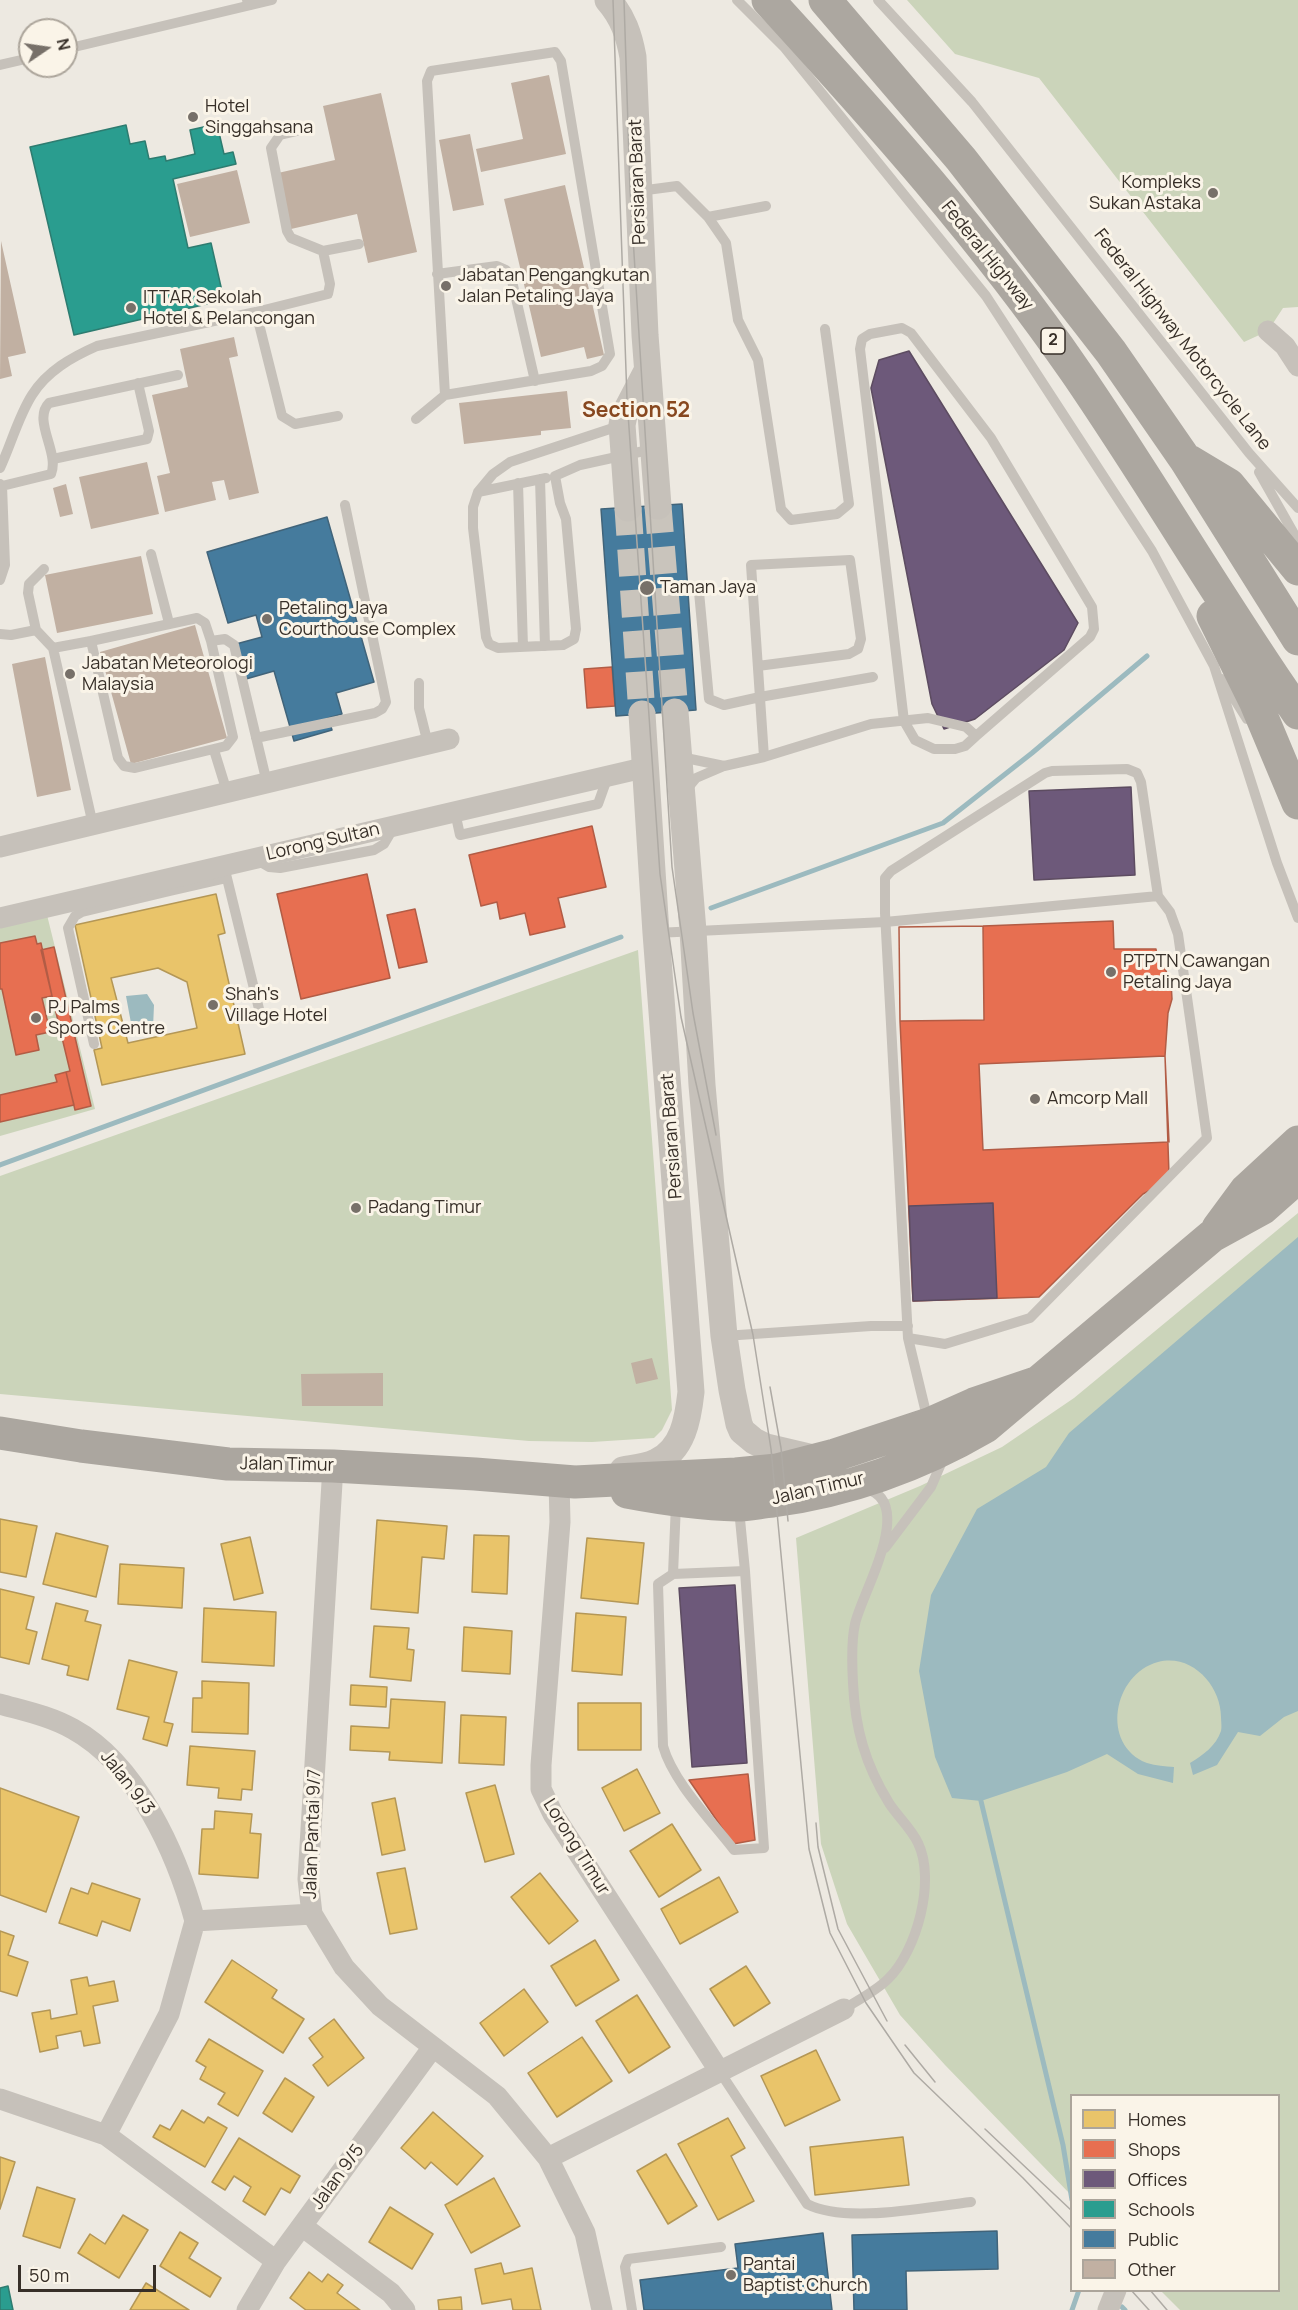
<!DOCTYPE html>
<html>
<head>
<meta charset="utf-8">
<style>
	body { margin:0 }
	#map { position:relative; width:1298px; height:2310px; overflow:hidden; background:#ede9e1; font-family:Manrope,sans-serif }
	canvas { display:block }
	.legend { position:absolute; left:1070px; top:2094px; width:210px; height:198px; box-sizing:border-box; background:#faf4e8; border:2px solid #aca59b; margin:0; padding:8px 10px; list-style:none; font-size:18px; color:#372f28 }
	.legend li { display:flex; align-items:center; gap:12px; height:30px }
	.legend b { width:30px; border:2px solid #aca59b }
	.north { position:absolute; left:18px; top:18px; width:60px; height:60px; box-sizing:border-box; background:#faf4e8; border:2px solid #aca59b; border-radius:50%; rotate:77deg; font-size:16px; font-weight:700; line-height:24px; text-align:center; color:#372f28 }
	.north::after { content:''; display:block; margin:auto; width:21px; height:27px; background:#777069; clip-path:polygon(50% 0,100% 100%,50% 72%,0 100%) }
	.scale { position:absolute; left:18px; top:2265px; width:138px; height:27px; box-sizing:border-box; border:3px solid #372f28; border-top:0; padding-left:8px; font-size:18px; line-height:21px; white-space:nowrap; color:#372f28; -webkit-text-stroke:4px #faf4e8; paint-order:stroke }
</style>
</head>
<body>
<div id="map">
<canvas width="1298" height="2310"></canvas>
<ul class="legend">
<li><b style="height:16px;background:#e9c46a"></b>Homes</li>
<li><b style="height:16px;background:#e76f51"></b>Shops</li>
<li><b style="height:16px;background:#6d597a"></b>Offices</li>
<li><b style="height:16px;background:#2a9d8f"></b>Schools</li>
<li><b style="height:16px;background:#457b9d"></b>Public</li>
<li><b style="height:16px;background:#c1b0a2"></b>Other</li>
</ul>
<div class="north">N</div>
<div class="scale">50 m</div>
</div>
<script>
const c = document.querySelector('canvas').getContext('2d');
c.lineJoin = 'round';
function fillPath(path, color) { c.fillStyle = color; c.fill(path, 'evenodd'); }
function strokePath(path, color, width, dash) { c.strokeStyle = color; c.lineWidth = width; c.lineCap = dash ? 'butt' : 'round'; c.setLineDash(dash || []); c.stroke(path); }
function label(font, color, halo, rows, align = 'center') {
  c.font = font + ' Manrope,sans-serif'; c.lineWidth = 6; c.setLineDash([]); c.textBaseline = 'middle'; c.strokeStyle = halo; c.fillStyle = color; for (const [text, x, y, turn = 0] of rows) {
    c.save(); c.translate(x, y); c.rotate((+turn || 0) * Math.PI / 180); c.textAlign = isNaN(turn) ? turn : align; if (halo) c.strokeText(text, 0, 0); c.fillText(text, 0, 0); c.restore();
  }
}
const green = new Path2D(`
	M907 0H1298V307L1283 308 1268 331 1244 342 1039 78 955 54Z
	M47 915 95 1109 0 1136V926Z
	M638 950 672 1410 662 1430 654 1438 592 1442 529 1441 0 1394V1176Z
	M1298 1213V2310H1180L1161 2291 1278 2290V2096H1072L1071 2195 945 2065 900 2015 847 1924 821 1844 796 1538 920 1486 1002 1447 1074 1398Z`);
const water = new Path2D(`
	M147 994 154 1005 153 1028 133 1034 126 996Z
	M1298 1237V1711L1284 1717 1260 1736 1238 1732 1217 1765 1193 1775 1190 1763C1203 1755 1216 1746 1221 1731 1222 1727 1221 1721 1221 1717 1221 1686 1192 1653 1158 1662 1113 1674 1100 1745 1147 1763 1156 1766 1165 1766 1174 1767L1173 1783 1138 1774 1107 1754 1067 1772 981 1801 952 1798 935 1757 919 1671 931 1595 977 1509 1046 1467 1069 1433Z`);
const homes = new Path2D(`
	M216 894 225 933 218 935 245 1054 102 1085 94 1050 102 1048 75 925ZM158 968 187 982 197 1028 128 1043 111 978Z
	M0 1519 37 1526 26 1577 0 1572Z
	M377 1520 447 1526 444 1559 422 1557 418 1613 371 1609Z
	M56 1533 108 1546 96 1597 43 1584Z
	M474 1535 509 1536 507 1594 472 1592Z
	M250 1537 263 1593 234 1600 221 1544Z
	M587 1538 644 1543 638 1604 581 1598Z
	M120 1564 184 1568 182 1608 118 1604Z
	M0 1589 34 1597 26 1629 37 1632 29 1664 0 1657Z
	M56 1603 88 1611 85 1621 101 1625 88 1680 67 1675 69 1666 42 1659Z
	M204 1608 276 1612 274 1666 202 1662Z
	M576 1613 626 1617 622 1675 572 1671Z
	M374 1626 409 1628 407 1649 414 1650 411 1681 370 1677Z
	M464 1627 512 1631 510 1674 462 1671Z
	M129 1660 177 1672 164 1722 173 1724 167 1746 143 1739 149 1717 117 1709Z
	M202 1681 249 1683 248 1734 192 1732 193 1698H202Z
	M351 1685 387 1687 386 1707 350 1705Z
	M391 1699 445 1702 442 1763 389 1760 390 1752 350 1750 351 1726 389 1728Z
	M578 1703H641V1750H578Z
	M461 1715 506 1717 504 1765 459 1763Z
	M190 1746 255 1751 252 1790 242 1789 241 1800 218 1798 219 1788 187 1785Z
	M637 1769 660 1813 624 1831 602 1788Z
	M495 1785 514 1854 485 1862 466 1793Z
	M0 1788 79 1817 46 1912 0 1895Z
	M395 1798 405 1850 382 1855 372 1803Z
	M215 1811 252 1814 250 1833 261 1834 258 1878 199 1874 202 1829H214Z
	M672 1824 701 1870 659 1897 630 1851Z
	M405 1868 417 1929 390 1934 377 1873Z
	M540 1873 578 1921 549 1944 511 1897Z
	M719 1877 738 1912 680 1944 661 1909Z
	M92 1883 140 1899 130 1931 102 1921 97 1936 59 1923 71 1888 88 1894Z
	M0 1931 14 1936 8 1955 28 1962 17 1996 0 1991Z
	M595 1940 619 1980 576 2006 551 1966Z
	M232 1960 277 1990 272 1998 304 2019 283 2053 205 2002Z
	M746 1966 770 2003 734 2026 710 1989Z
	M87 1977 89 1986 114 1981 118 2001 93 2006 100 2043 84 2046 81 2031 56 2036 58 2048 40 2052 32 2013 50 2010 51 2019 77 2014 71 1980Z
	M524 1989 548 2022 504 2056 480 2023Z
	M637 1995 670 2047 629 2073 596 2021Z
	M334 2019 364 2058 328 2086 313 2065 323 2057 309 2038Z
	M582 2037 612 2081 557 2117 528 2073Z
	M209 2039 263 2071 238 2116 218 2104 225 2093 200 2079 206 2067 196 2061Z
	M816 2050 840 2100 785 2126 761 2076Z
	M285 2078 314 2097 292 2132 263 2113Z
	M182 2110 204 2123 208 2117 227 2128 205 2167 153 2137 160 2125 170 2130Z
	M433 2112 483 2156 457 2185 431 2162 425 2169 401 2148Z
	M728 2118 745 2148 731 2156 754 2201 718 2220 678 2144Z
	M903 2137 909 2185 815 2195 810 2147Z
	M239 2138 300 2176 290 2193 281 2188 265 2215 243 2201 251 2187 234 2176 225 2190 212 2182Z
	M666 2154 697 2206 668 2224 637 2171Z
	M0 2157 15 2162 0 2209Z
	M494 2178 520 2226 471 2253 445 2205Z
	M37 2187 75 2199 60 2248 23 2236Z
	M390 2207 433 2234 412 2269 369 2242Z
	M123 2215 148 2230 119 2278 78 2253 90 2234 105 2244Z
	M180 2232 198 2243 189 2258 221 2278 210 2297 160 2266Z
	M501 2263 504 2274 532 2268 541 2310H513L511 2299 482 2304 475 2269Z
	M309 2272 322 2282 328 2274 343 2285 337 2293 360 2310H306L290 2298Z
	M146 2283 189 2310H130Z
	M461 2297 462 2310H439L438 2300Z`);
const shops = new Path2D(`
	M612 667 615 706 587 708 584 669Z
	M592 826 606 887 558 898 565 927 530 935 525 913 500 919 497 902 481 906 469 855Z
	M367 874 390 978 301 999 277 894Z
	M415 909 427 962 399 968 387 915Z
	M1113 921 1114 949H1156L1157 959 1166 971 1171 982 1172 999 1168 1013 1165 1056 1169 1175 1160 1185 1143 1194 1039 1297 913 1301 900 1021 899 927 983 926Z
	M983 926 984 1020 900 1021 899 927Z
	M35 936 37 944 41 943 52 996 42 998 50 1032 36 1035 39 1050 16 1055 2 989H0V943Z
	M54 947 91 1106 75 1110 66 1072 70 1071 41 950Z
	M1165 1056 1169 1142 983 1150 979 1064Z
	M66 1072 74 1105 0 1122V1095L57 1082 55 1075Z
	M748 1774 755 1840 733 1844 689 1780Z`);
const offices = new Path2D(`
	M909 351 1078 623 1064 650 975 719 944 729 932 704 871 388 879 360Z
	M1131 787 1135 875 1034 880 1029 791Z
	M993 1203 997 1298 913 1301 909 1206Z
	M735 1585 747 1763 692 1767 679 1588Z`);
const schools = new Path2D(`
	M217 124 224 154 233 152 236 164 173 179 188 248 211 243 224 300 74 335 30 147 126 125 130 144 145 141 149 159 165 156 166 161 195 154 190 130Z
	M8 2286 13 2310H0V2288Z`);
const public = new Path2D(`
	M682 504 696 710 616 716 601 509Z
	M327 517 374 682 336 693 342 714 328 718 332 730 294 741 274 671 246 679 236 644 262 637 256 615 228 623 207 552Z
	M997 2231 998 2269 906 2271 907 2310H854L852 2235Z
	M823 2233 832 2310H644L640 2280 738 2268 735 2244Z`);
const stream = new Path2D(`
	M711 908 943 823 1032 753 1147 656
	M0 1165 621 937
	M981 1801 1063 2145 1072 2200
	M1122 2307 1125 2310
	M1072 2310 1079 2290`);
const building = new Path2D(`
	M549 75 566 154 481 172 476 149 523 139 511 83Z
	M381 93 417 252 368 263 357 214 291 229 278 173 335 160 323 106Z
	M470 134 484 205 453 211 439 140Z
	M237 170 250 223 190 237 177 184Z
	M565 185 604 355 587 359 584 347 541 357 504 199Z
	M1 241 26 353 8 357 12 376 0 379Z
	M234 337 238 356 229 358 259 493 229 500 224 480 212 482 216 500 165 512 157 476 170 473 152 395 188 387 180 349Z
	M567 391 571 428 541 431V435L464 444 459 403Z
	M147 462 159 514 91 529 79 477Z
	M66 484 73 514 60 517 53 488Z
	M141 556 153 614 57 633 45 575Z
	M195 625 227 738 131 764 100 652Z
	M45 657 71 790 37 797 12 664Z
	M652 1358 658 1379 636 1384 631 1363Z
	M383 1373V1406H302L301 1374Z`);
const tertiaryTunnel = new Path2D(`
	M658 506 675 712
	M628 508 642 714`);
const service = new Path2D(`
	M247 0 251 5 272 0
	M737 0 785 48 986 296 1152 551 1214 666 1277 863 1298 918
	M878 0 972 102 1249 453 1298 508
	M66 49 251 5
	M555 52 561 61 610 354 602 366 591 371 445 395 427 81 431 71Z
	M0 65 30 58
	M310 128 280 135 271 148 287 231 291 238 323 251
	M639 191 677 186 708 217 726 243 738 320 758 360 781 509 791 520 837 514 849 504 825 329
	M708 217 766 206
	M437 274 497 266 506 270 512 281 535 381
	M256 312 282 416 295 424 338 416
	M416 419 445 395
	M622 425 510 462 493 474 478 492 473 507V528L486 637 489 644 498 648 563 645 574 639 576 629 566 519 560 503 555 476 580 465 653 449
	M53 459 147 439 149 431 138 383
	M0 468C11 445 18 417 32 395 47 371 72 357 97 346L256 312 328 294 330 284 323 251 359 244
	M1259 472 1298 541
	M540 479 545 646
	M518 483 523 647
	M0 484 2 486 5 565 0 580
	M2 486 51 474C60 453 32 420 49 403L178 375
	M478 492 546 478
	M151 554 169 623
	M44 569 29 584 28 593 36 630 53 648 93 825
	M699 592 709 699 724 705 760 697 873 677
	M0 634 11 635 36 630
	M211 641 205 623 197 618 91 641 118 758 124 766 135 768 226 746 233 737 211 641 225 639 234 645 267 783
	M53 648 91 641
	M758 666 849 654 858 649 861 639 850 560 751 565 764 757
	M1222 679 1247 719
	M419 683V708L428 744
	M256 738 375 713 382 709 386 702 345 505
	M214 750 227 792
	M681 757 724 766
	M686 790 696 778 724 766 764 757 871 724 928 718 966 727 976 736 965 746 955 749H934L915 740 904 721 860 349 862 339 870 334 902 328 911 333 991 438 1092 607 1094 629 1090 637 976 736
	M455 812 460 835 598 804 608 776
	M257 860 269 867 280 868 374 850 384 844 394 827
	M224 866 260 1013
	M170 891 227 878
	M656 933 885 922 1158 896
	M94 1044 68 928 75 916 82 912 170 891 167 879
	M724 1336 871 1326H908
	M908 1338 945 1344 1030 1318 1207 1138 1178 934 1170 912 1158 896 1141 782 1137 773 1127 769 1052 771 1045 773 891 871 885 878V913L908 1338 928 1421
	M676 1504 673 1574 658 1584 663 1746C673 1782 711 1820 734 1850L764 1848 745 1571
	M885 1548 931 1487 943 1459
	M673 1574 745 1571 739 1509
	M844 2009C858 2000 876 1991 888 1979 917 1951 936 1880 918 1843 911 1828 898 1817 889 1803 865 1764 855 1728 853 1683 852 1665 851 1642 855 1624 861 1594 920 1498 862 1488
	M720 2072 807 2204C846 2224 926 2207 971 2202
	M632 2310 625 2267 628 2259 721 2247`);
const minor = new Path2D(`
	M1268 331 1285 346 1298 366
	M0 847 449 739
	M0 918 647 767
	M333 1466 308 1879 312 1914 344 1967 380 2006 497 2096 548 2158 585 2233 602 2310
	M559 1481 560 1522 541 1765V1789L553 1814 720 2072
	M0 1704C25 1711 50 1716 73 1729 137 1764 177 1854 195 1921L312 1914
	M0 2099 106 2135 276 2261
	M106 2135 169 2014 195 1921
	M548 2158 844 2009
	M302 2226 391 2293 405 2310
	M247 2310 276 2261 433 2047
	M1108 2310 1116 2290`);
const tertiary = new Path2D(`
	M608 0C623 17 629 35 633 57L645 335 658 506
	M628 508 622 425 624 415 647 371
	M675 712 693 931 702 1085 724 1336 732 1390 739 1424 742 1431 754 1441 766 1447 817 1459
	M623 1470C633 1468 646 1467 656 1462 683 1450 688 1419 691 1392L656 933 642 714`);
const primary = new Path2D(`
	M1218 1228 1246 1190 1298 1142
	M0 1433 81 1446 228 1464 333 1466 475 1474 575 1482 736 1474 777 1470 835 1455 929 1424 974 1404 1036 1383
	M627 1492C664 1499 700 1504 737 1505 749 1505 761 1502 773 1501 847 1491 920 1465 985 1427L1212 1236 1263 1208 1298 1177`);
const trunk = new Path2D(`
	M768 0C876 118 984 239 1075 371 1152 483 1220 601 1298 713
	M825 0 961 159 1111 352 1185 459 1298 639
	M1189 461 1229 485 1298 569
	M1213 616 1256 703 1298 803`);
const tram = new Path2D(`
	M613 0 627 399 660 874 681 1017 753 1335 771 1449 809 1849 830 1933 866 2003 914 2073 1023 2178 1072 2229
	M624 0 630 189 672 867 693 1013 716 1135
	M770 1387 781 1448 788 1521
	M816 1823 818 1847 838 1929 887 2021
	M905 2045 935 2082
	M985 2129 1072 2211
	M1131 2290 1149 2310
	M1150 2290 1167 2310`);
const markers = [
	[193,117,6,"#777069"],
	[1213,193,6,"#777069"],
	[446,286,6,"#777069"],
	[131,308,6,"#777069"],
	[647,588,8,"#777069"],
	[267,619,6,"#777069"],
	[70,674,6,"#777069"],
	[1111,972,6,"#777069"],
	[213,1005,6,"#777069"],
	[36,1018,6,"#777069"],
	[1035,1099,6,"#777069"],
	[356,1208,6,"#777069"],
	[731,2275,6,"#777069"]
];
const shields = [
	[1053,341,24]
];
const shieldNames = [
	["2",1053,341]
];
const poiNames = [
	["Hotel",205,107],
	["Singgahsana",205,128],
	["Kompleks",1201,183,"right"],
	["Sukan Astaka",1201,204,"right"],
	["Jabatan Pengangkutan",458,276],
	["Jalan Petaling Jaya",458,297],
	["ITTAR Sekolah",143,298],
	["Hotel & Pelancongan",143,319],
	["Taman Jaya",660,588],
	["Petaling Jaya",279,609],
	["Courthouse Complex",279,630],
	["Jabatan Meteorologi",82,664],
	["Malaysia",82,685],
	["PTPTN Cawangan",1123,962],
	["Petaling Jaya",1123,983],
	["Shah's",225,995],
	["Village Hotel",225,1016],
	["PJ Palms",48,1008],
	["Sports Centre",48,1029],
	["Amcorp Mall",1047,1099],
	["Padang Timur",368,1208],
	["Pantai",743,2265],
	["Baptist Church",743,2286]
];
const streetNames = [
	["Persiaran Barat",638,182,-92],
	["Federal Highway",987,256,51],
	["Federal Highway Motorcycle Lane",1182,340,52],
	["Lorong Sultan",323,842,-13],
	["Persiaran Barat",672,1136,-94],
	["Jalan Timur",287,1465,1],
	["Jalan Timur",818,1489,-13],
	["Jalan 9/3",127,1783,52],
	["Jalan Pantai 9/7",313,1834,-88],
	["Lorong Timur",576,1847,58],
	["Jalan 9/5",338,2177,-54]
];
const quarterNames = [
	["Section 52",636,411]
];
fillPath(green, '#cbd4ba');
fillPath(water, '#9cbabf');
fillPath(homes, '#e9c46a');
strokePath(homes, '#b49756', 1.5);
fillPath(shops, '#e76f51');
strokePath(shops, '#b25c45', 1.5);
fillPath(offices, '#6d597a');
strokePath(offices, '#5d4c61', 1.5);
fillPath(schools, '#2a9d8f');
strokePath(schools, '#2e7c70', 1.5);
fillPath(public, '#457b9d');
strokePath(public, '#41647a', 1.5);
strokePath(stream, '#9cbabf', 5);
fillPath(building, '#c1b0a2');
strokePath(tertiaryTunnel, '#c9c4bc', 27, [27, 14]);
strokePath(service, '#c6c1ba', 10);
strokePath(minor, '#c6c1ba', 21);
strokePath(tertiary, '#c6c1ba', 27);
strokePath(primary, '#aba69f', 33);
strokePath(trunk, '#aca7a0', 33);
strokePath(tram, '#aeaaa4', 1.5);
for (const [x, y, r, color] of markers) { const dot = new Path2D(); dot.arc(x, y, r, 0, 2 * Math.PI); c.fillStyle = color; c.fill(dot); strokePath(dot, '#faf4e8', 2); }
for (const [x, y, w] of shields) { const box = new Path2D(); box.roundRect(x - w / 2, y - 13, w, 26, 4.5); c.fillStyle = '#faf4e8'; c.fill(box); strokePath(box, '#372f28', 1.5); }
label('bold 16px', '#372f28', null, shieldNames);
label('18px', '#372f28', '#faf4e8', poiNames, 'left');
label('18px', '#372f28', '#faf4e8', streetNames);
label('bold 21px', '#88481f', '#faf4e8', quarterNames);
</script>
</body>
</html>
